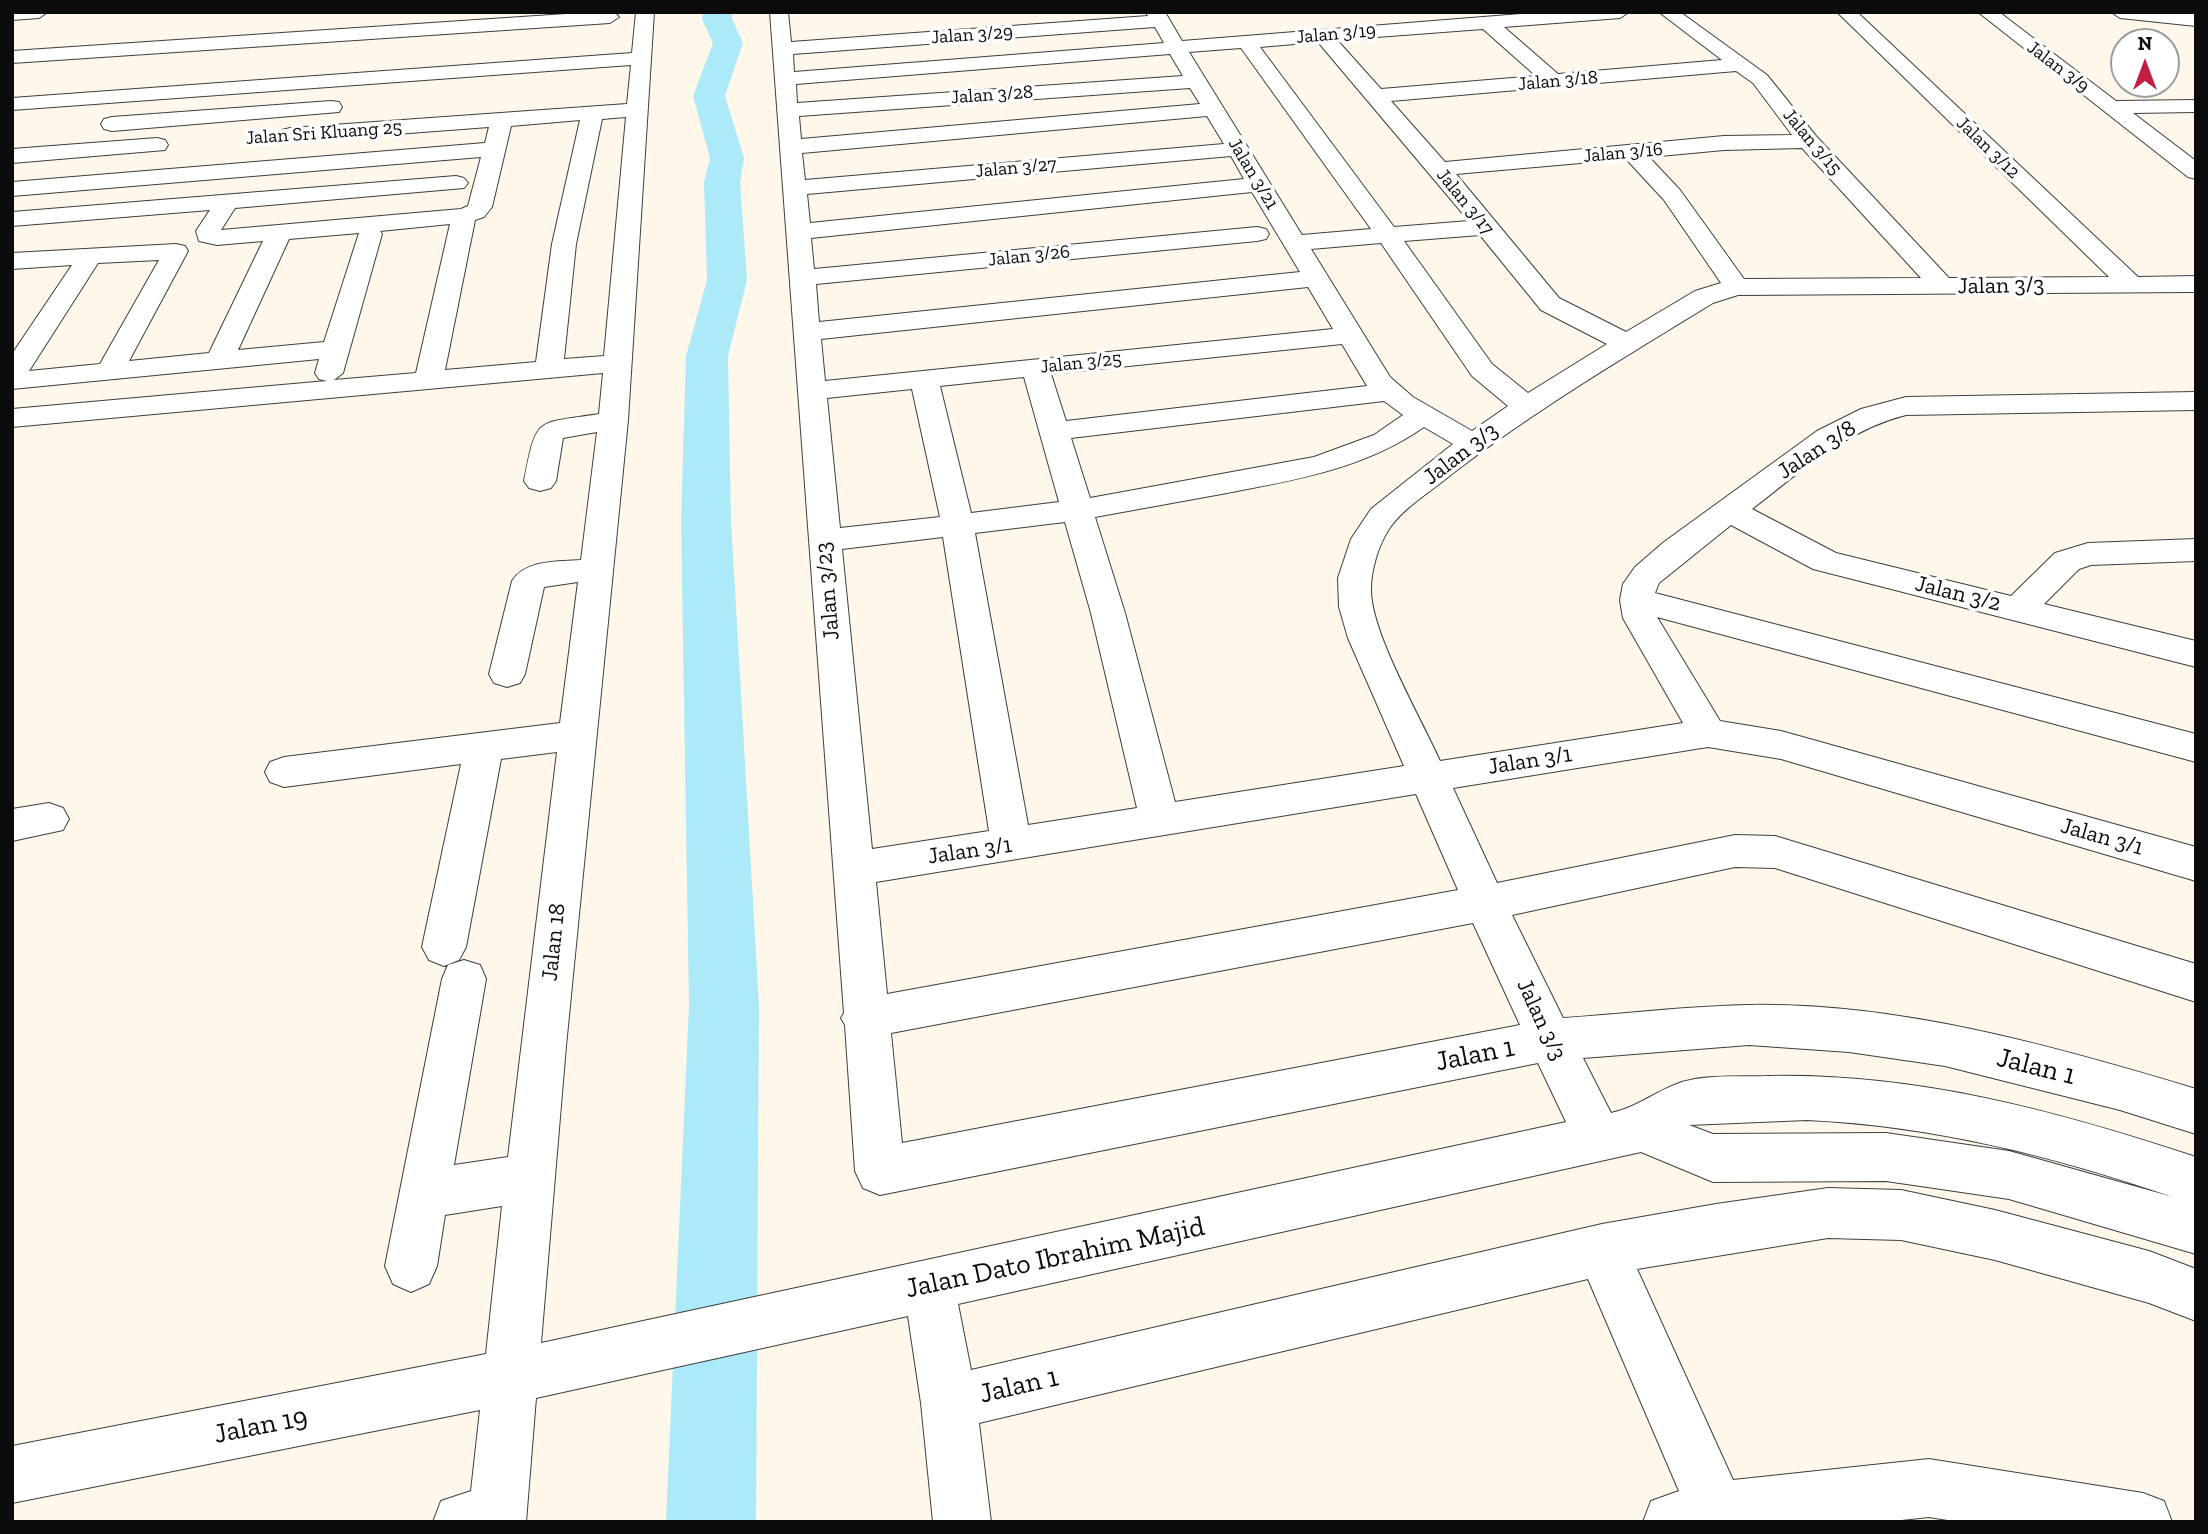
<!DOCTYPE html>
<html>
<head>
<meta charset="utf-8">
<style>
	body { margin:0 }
	#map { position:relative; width:2208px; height:1534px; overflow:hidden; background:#fff7ea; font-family:"Zilla Slab",serif }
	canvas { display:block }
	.frame { position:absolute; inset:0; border:14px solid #0b0b0b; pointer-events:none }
	.north { position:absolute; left:2110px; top:28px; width:70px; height:70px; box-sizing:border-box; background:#fff; border:2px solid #9d9d9d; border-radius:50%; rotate:0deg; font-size:19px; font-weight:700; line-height:28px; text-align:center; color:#0b0b0b }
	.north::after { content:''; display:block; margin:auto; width:24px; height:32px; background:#c21d43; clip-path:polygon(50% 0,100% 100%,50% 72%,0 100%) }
</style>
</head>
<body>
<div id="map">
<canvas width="2208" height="1534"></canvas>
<div class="frame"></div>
<div class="north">N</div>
</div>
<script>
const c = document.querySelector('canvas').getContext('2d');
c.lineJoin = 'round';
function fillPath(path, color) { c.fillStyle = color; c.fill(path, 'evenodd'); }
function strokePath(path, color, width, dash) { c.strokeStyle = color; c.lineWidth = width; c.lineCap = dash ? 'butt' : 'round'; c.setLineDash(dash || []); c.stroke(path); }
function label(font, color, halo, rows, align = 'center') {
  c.font = font + ' "Zilla Slab",serif'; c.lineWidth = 7; c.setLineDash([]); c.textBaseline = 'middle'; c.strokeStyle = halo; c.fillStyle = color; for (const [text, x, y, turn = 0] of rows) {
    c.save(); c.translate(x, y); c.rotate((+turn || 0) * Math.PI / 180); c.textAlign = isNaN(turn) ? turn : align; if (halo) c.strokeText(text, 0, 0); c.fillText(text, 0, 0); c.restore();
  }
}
const river = new Path2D(`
	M703 12H732V19L743 43 725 96 744 158 740 182 747 280 728 356 731 520 759 1005 756 1522H666L689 1005 681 520 686 356 707 280 704 182 710 158 693 96 713 43 702 19Z`);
const minor = new Path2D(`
	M12 12H48L39 18 12 20Z
	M596 12H614L619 17 610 23 12 63V51Z
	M636 12H654L628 420 566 1046 541 1343 1566 1122 1538 1063 880 1195 863 1188 855 1171 845 1025 841 1018 844 1013 770 12H788L791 42 1148 16 1146 12H1165L1182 41 1546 12H1629L1620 18 1504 27 1558 74 1722 60 1659 12H1680L1767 75 1816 136 1949 278 2109 277 1837 12H1857L2138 277 2196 276V292L1738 295 1713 303C1623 358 1532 412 1448 477 1429 493 1403 508 1389 529 1378 546 1371 570 1371 590 1371 633 1421 718 1440 761L1683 723 1623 618 1620 600 1623 584 1635 567 1664 542 1817 431 1861 409 1906 397 2196 392V410L1906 415C1846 430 1800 472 1752 509L1836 553 2011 596 2055 553 2088 543 2196 539V561L2091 565 2079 569 2044 604 2196 641V667L1813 569 1731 525 1659 583 1655 593 2196 734V762L1657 617 1720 721 1781 731 2196 847V881L1781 759 1708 747 1453 788 1497 883 1735 835 1775 836 2196 964V1002L1775 868 1735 867 1512 915 1563 1018C1624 1014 1687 1006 1748 1005 1897 1002 2054 1046 2196 1089V1134L2120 1110 1945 1066 1849 1052 1749 1045 1583 1058 1611 1113C1643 1106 1663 1084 1695 1079 1719 1075 1745 1077 1769 1076 1917 1073 2057 1111 2196 1157V1254L2009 1199 1886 1181 1713 1182 1641 1152 958 1304 971 1370 1602 1224 1716 1204 1828 1188 1901 1190 1995 1210 2149 1251 2196 1269V1321L2149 1303 1995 1260 1901 1240 1828 1238 1637 1269 1733 1480 1929 1459 2143 1493 2164 1501 2172 1522H1960L1929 1517 1883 1522H1643L1651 1501 1679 1491 1588 1279 979 1423 991 1522H933L921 1403 908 1316 536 1398 526 1522H433L441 1501 471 1491 480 1410 12 1503V1446L486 1354 502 1206 445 1215 437 1266 429 1284 411 1292 393 1284 385 1266 442 979 448 965 464 960 480 965 486 979 454 1165 508 1157 557 752 501 759 466 947 459 960 444 966 429 960 422 947 461 764 284 787 270 782 265 772 270 762 284 757 560 723 578 582 544 587 525 674 520 683 507 687 494 683 489 674 512 581C526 559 558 562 581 560L597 432 563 438 556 481 551 488 540 491 529 488 524 481C537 415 535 424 599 414L603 373 12 427V409L327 381 319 379 315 373 319 359 12 389V354L72 265 12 269V253L176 244 185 246 188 251 129 361 209 353 263 241 217 245 199 241 196 231 210 210 12 226V212L456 176 464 178 468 183 464 188 235 208 221 230 461 209 468 206 481 157 12 196V182L485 143 489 127 290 142 282 140 279 135 282 130 290 128 627 104 631 65 12 110V98L632 53ZM1155 27 1164 43 794 72 793 54ZM1483 29 1536 76 1381 89 1337 40ZM1318 42 1469 221 1394 227 1260 47ZM1241 48 1371 229 1302 235 1189 52ZM1170 54 1183 76 797 103 796 84ZM1736 71 1753 83 1792 135 1724 136 1445 162 1391 101ZM1190 88 1200 104 801 139 799 116ZM1207 116 1224 144 805 180 802 153ZM626 117 604 356 564 359 576 244 602 119ZM580 120 552 244 536 362 445 370 475 220 484 217 492 207 511 126ZM1802 148 1921 278 1744 279 1680 190 1649 157 1724 150ZM1231 156 1244 179 810 223 807 194ZM1626 159 1664 200 1721 283 1695 291 1626 332 1559 298 1456 174ZM1252 192 1300 272 819 322 816 284 1257 241 1266 239 1269 234 1266 229 1257 227 814 269 811 238ZM450 224 416 373 334 380 343 373 382 234 380 231ZM359 233 324 342 238 350 289 239ZM1480 235 1541 310 1607 344 1528 393 1492 364 1404 241ZM1381 243 1472 376 1508 406 1472 431 1413 397 1390 377 1311 249ZM159 260 100 364 29 371 98 263ZM1308 287 1333 329 825 381 821 339ZM1342 344 1367 386 1066 421 1051 374ZM1024 377 1059 502 971 513 940 386ZM912 389 940 517 840 528 827 398ZM1384 401 1403 415 1374 435 1314 457 1090 498 1071 438ZM1424 427 1453 444 1371 509 1351 539 1338 578 1339 607 1348 638 1404 766 1175 802 1125 613 1095 517C1139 509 1183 501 1227 493 1296 480 1366 468 1424 427ZM1065 522 1091 613 1137 808 1028 825 975 533ZM943 537 989 831 872 849 842 549ZM1416 794 1458 890 887 994 876 882ZM1473 923 1520 1025 902 1143 891 1033ZM1807 1120C1934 1126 2053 1156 2173 1197L2009 1151 1886 1133 1713 1134 1689 1125Z
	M1978 12H1999L2116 101 2196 100V112L2133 113 2196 161V179L2188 177Z
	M2111 12 2196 14V26L2120 18Z
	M331 101 339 102 342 107 339 112 112 131 104 129 101 124 104 119 112 117Z
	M157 138 165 140 168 145 165 150 12 163V149Z
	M49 803 63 808 69 819 63 830 12 841V809Z`);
const farStreetnames = [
	["Jalan 3/19",1336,34,-5],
	["Jalan 3/29",972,35,-4],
	["Jalan 3/9",2058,67,37],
	["Jalan 3/18",1558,81,-5],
	["Jalan 3/28",992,95,-4],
	["Jalan Sri Kluang 25",324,133,-4],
	["Jalan 3/15",1812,142,50],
	["Jalan 3/12",1988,148,44],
	["Jalan 3/16",1623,153,-5],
	["Jalan 3/27",1016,168,-5],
	["Jalan 3/21",1253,174,59],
	["Jalan 3/17",1465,202,51],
	["Jalan 3/26",1029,256,-6],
	["Jalan 3/25",1081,363,-6]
];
const streetNames = [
	["Jalan 3/3",2001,286,-1],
	["Jalan 3/8",1817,450,-33],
	["Jalan 3/3",1461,454,-37],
	["Jalan 3/23",828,591,-95],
	["Jalan 3/2",1958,594,14],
	["Jalan 3/1",1530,761,-9],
	["Jalan 3/1",2102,837,16],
	["Jalan 3/1",970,851,-8],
	["Jalan 18",554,942,-84],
	["Jalan 3/3",1541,1020,65]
];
const nearStreetnames = [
	["Jalan 1",1475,1055,-11],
	["Jalan 1",2036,1067,14],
	["Jalan Dato Ibrahim Majid",1055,1258,-12],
	["Jalan 1",1019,1386,-13],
	["Jalan 19",261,1426,-11]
];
fillPath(river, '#aceaf9');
strokePath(minor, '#3e3e3e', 2);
fillPath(minor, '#fff');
label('19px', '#0b0b0b', '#fff', farStreetnames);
label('23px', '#0b0b0b', '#fff', streetNames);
label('28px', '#0b0b0b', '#fff', nearStreetnames);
</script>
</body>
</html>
